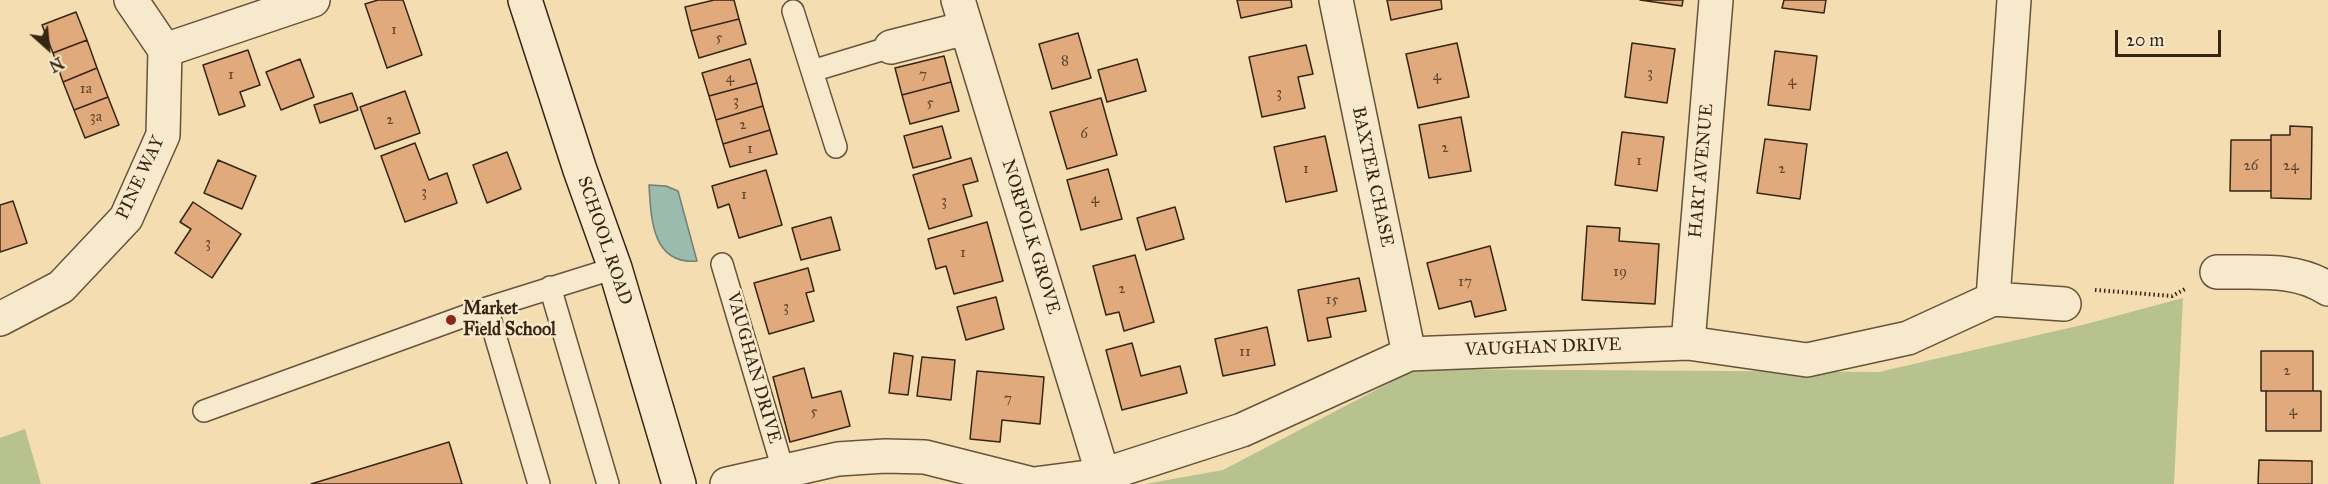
<!DOCTYPE html>
<html>
<head>
<meta charset="utf-8">
<style>
	body { margin:0 }
	#map { position:relative; width:2328px; height:484px; overflow:hidden; background:#f3ddb1; font-family:"IM FELL Great Primer",serif }
	canvas { display:block }
	.north { position:absolute; left:18px; top:18px; width:60px; height:60px; -webkit-text-stroke:4px #f7e9cc; paint-order:stroke; rotate:153deg; font-size:16px; font-weight:700; line-height:24px; text-align:center; color:#372514 }
	.north::after { content:''; display:block; margin:auto; width:21px; height:27px; background:#372514; clip-path:polygon(50% 0,100% 100%,50% 72%,0 100%) }
	.scale { position:absolute; left:2115px; top:30px; width:106px; height:27px; box-sizing:border-box; border:3px solid #372514; border-top:0; padding-left:8px; font-size:18px; line-height:21px; white-space:nowrap; color:#372514; -webkit-text-stroke:4px #f7e9cc; paint-order:stroke }
</style>
</head>
<body>
<div id="map">
<canvas width="2328" height="484"></canvas>
<div class="north">N</div>
<div class="scale">20 m</div>
</div>
<script>
const c = document.querySelector('canvas').getContext('2d');
c.lineJoin = 'round';
function fillPath(path, color) { c.fillStyle = color; c.fill(path, 'evenodd'); }
function strokePath(path, color, width, dash) { c.strokeStyle = color; c.lineWidth = width; c.lineCap = dash ? 'butt' : 'round'; c.setLineDash(dash || []); c.stroke(path); }
function label(font, color, halo, rows, align = 'center') {
  c.font = font + ' "IM FELL Great Primer",serif'; c.lineWidth = 5; c.setLineDash([]); c.textBaseline = 'middle'; c.strokeStyle = halo; c.fillStyle = color; for (const [text, x, y, turn = 0] of rows) {
    c.save(); c.translate(x, y); c.rotate((+turn || 0) * Math.PI / 180); c.textAlign = isNaN(turn) ? turn : align; if (halo) c.strokeText(text, 0, 0); c.fillText(text, 0, 0); c.restore();
  }
}
const green = new Path2D(`
	M2183 298 2174 484H1145L1223 470 1416 369 1879 372 2086 324Z
	M25 429 41 484H0V438Z`);
const water = new Path2D(`
	M649 185 666 186 678 191 697 261C651 265 651 216 649 185Z`);
const building = new Path2D(`
	M378 0H403L422 55 387 68 365 4Z
	M714 0H734L739 19 691 31 685 7Z
	M1237 0H1291L1292 7 1241 18Z
	M1387 0H1441L1442 9 1391 20Z
	M1640 0H1683L1682 6Z
	M1784 0H1826L1824 13 1782 8Z
	M76 12 87 40 53 53 42 25Z
	M739 19 746 44 699 58 691 31Z
	M1078 33 1091 78 1052 89 1039 44Z
	M87 40 97 68 63 82 53 53Z
	M1457 43 1469 97 1418 108 1406 54Z
	M1632 43 1675 49 1667 103 1625 97Z
	M1306 45 1313 74 1298 77 1305 108 1262 117 1249 57Z
	M248 50 260 85 240 92 245 106 219 115 203 65Z
	M1775 51 1817 56 1810 110 1768 105Z
	M944 56 951 82 902 95 895 68Z
	M300 59 314 97 281 110 266 72Z
	M750 59 757 83 709 96 702 73Z
	M1137 59 1146 91 1107 102 1098 70Z
	M97 68 108 97 74 110 63 82Z
	M951 82 959 111 910 124 902 95Z
	M757 83 763 106 716 120 709 96Z
	M405 91 420 133 375 149 360 107Z
	M352 93 358 110 320 123 314 105Z
	M108 97 119 125 85 138 74 110Z
	M1101 98 1117 155 1067 169 1050 112Z
	M763 106 770 130 723 144 716 120Z
	M1461 117 1471 171 1429 178 1419 125Z
	M942 126 951 158 913 168 904 136Z
	M2290 126 2312 127 2311 199 2271 198V135H2290Z
	M770 130 777 154 730 167 723 144Z
	M1622 132 1664 137 1657 191 1615 185Z
	M1325 136 1337 191 1286 202 1274 147Z
	M1765 139 1807 144 1800 199 1757 193Z
	M2231 140H2271V191H2230Z
	M415 143 429 180 447 173 457 203 405 222 381 156Z
	M507 152 521 189 487 203 473 165Z
	M971 158 978 181 963 185 972 216 929 229 913 175Z
	M218 160 256 176 242 209 204 193Z
	M1108 169 1122 219 1081 230 1067 180Z
	M766 170 782 225 739 238 729 204 718 208 712 186Z
	M13 201 27 243 0 252V205Z
	M193 202 241 234 212 278 175 253 191 229 180 222Z
	M1175 207 1184 239 1146 250 1137 218Z
	M831 217 840 250 801 260 792 228Z
	M987 222 1003 281 954 294 946 266 936 269 928 239Z
	M1587 226 1620 228 1619 241 1659 244 1655 304 1582 300Z
	M1490 246 1506 310 1475 317 1471 301 1439 309 1427 263Z
	M1135 255 1154 322 1124 331 1119 312 1106 315 1093 266Z
	M808 268 814 291 806 293 814 321 769 334 754 283Z
	M1359 278 1366 311 1327 318 1331 337 1308 341 1298 290Z
	M996 297 1004 329 966 340 957 307Z
	M1267 327 1275 365 1223 376 1215 339Z
	M1132 343 1141 376 1180 366 1187 393 1122 410 1106 350Z
	M2261 351H2313V391H2261Z
	M894 353 913 356 908 395 889 393Z
	M922 357 955 360 951 400 917 396Z
	M804 368 812 398 841 391 850 426 790 442 773 377Z
	M977 371 1044 377 1040 424 1002 420 1000 442 970 439Z
	M2266 391H2321V431H2266Z
	M449 442 462 484H311Z
	M2259 460 2312 461V484H2258Z`);
const path = new Path2D(`
	M2095 290 2172 296 2187 288`);
const lane = new Path2D(`
	M793 11 836 147
	M812 71 891 47
	M722 264 784 473
	M550 287 608 484
	M487 308 539 484
	M204 411 487 308 615 268`);
const street = new Path2D(`
	M958 0 1103 475
	M1336 0 1409 354
	M891 47 966 28
	M165 50 313 0
	M2217 272C2254 273 2296 267 2328 289
	M1993 299 2014 0
	M0 319 61 287 126 218 163 135 165 50 131 0
	M1688 343 1716 0
	M727 484 838 459 885 456 925 457 1032 484
	M1034 484 1103 475 1242 430 1409 354 1688 343 1807 360 1908 338 1993 299 2064 304`);
const secondary = new Path2D(`
	M525 0 580 170 615 268 679 484`);
const markers = [
	[451,320,6,"#8f2418"]
];
const numberNames = [
	["1",394,30],
	["5",719,38],
	["8",1065,61],
	["3",1650,73],
	["1",231,75],
	["7",923,75],
	["4",1437,76],
	["4",730,78],
	["4",1792,81],
	["1a",86,89],
	["3",1279,93],
	["3",736,101],
	["5",930,103],
	["3a",96,117],
	["2",390,120],
	["2",743,125],
	["6",1084,134],
	["2",1445,148],
	["1",750,149],
	["1",1639,161],
	["26",2251,166],
	["24",2291,166],
	["1",1306,169],
	["2",1782,169],
	["3",424,192],
	["1",744,195],
	["4",1095,199],
	["3",944,201],
	["3",208,243],
	["1",963,253],
	["19",1620,272],
	["17",1465,282],
	["2",1122,289],
	["15",1332,300],
	["3",786,307],
	["11",1245,352],
	["2",2287,371],
	["7",1008,399],
	["4",2293,411],
	["5",814,412]
];
const streetNames = [
	["HART AVENUE",1702,171,-85],
	["BAXTER CHASE",1372,177,78],
	["PINE WAY",141,178,-65],
	["NORFOLK GROVE",1030,237,73],
	["SCHOOL ROAD",604,241,71],
	["VAUGHAN DRIVE",1543,348,-2],
	["VAUGHAN DRIVE",753,368,74]
];
const poiNames = [
	["Market",463,310],
	["Field School",463,331]
];
fillPath(green, '#b8c28e');
fillPath(water, '#9bbbaf');
strokePath(water, '#737f71', 1.5);
fillPath(building, '#e0aa7c');
strokePath(building, '#372514', 1.5);
strokePath(lane, '#66533b', 24);
strokePath(street, '#66533b', 36);
strokePath(secondary, '#372514', 36);
strokePath(path, '#372514', 4, [1.5, 3]);
strokePath(lane, '#f7e9cc', 21);
strokePath(street, '#f7e9cc', 33);
strokePath(secondary, '#f7e9cc', 33);
for (const [x, y, r, color] of markers) { const dot = new Path2D(); dot.arc(x, y, r, 0, 2 * Math.PI); c.fillStyle = color; c.fill(dot); strokePath(dot, '#f7e9cc', 2); }
label('15px', '#61462e', null, numberNames);
label('18px', '#372514', '#f7e9cc', streetNames);
label('bold 18px', '#372514', '#f7e9cc', poiNames, 'left');
</script>
</body>
</html>
